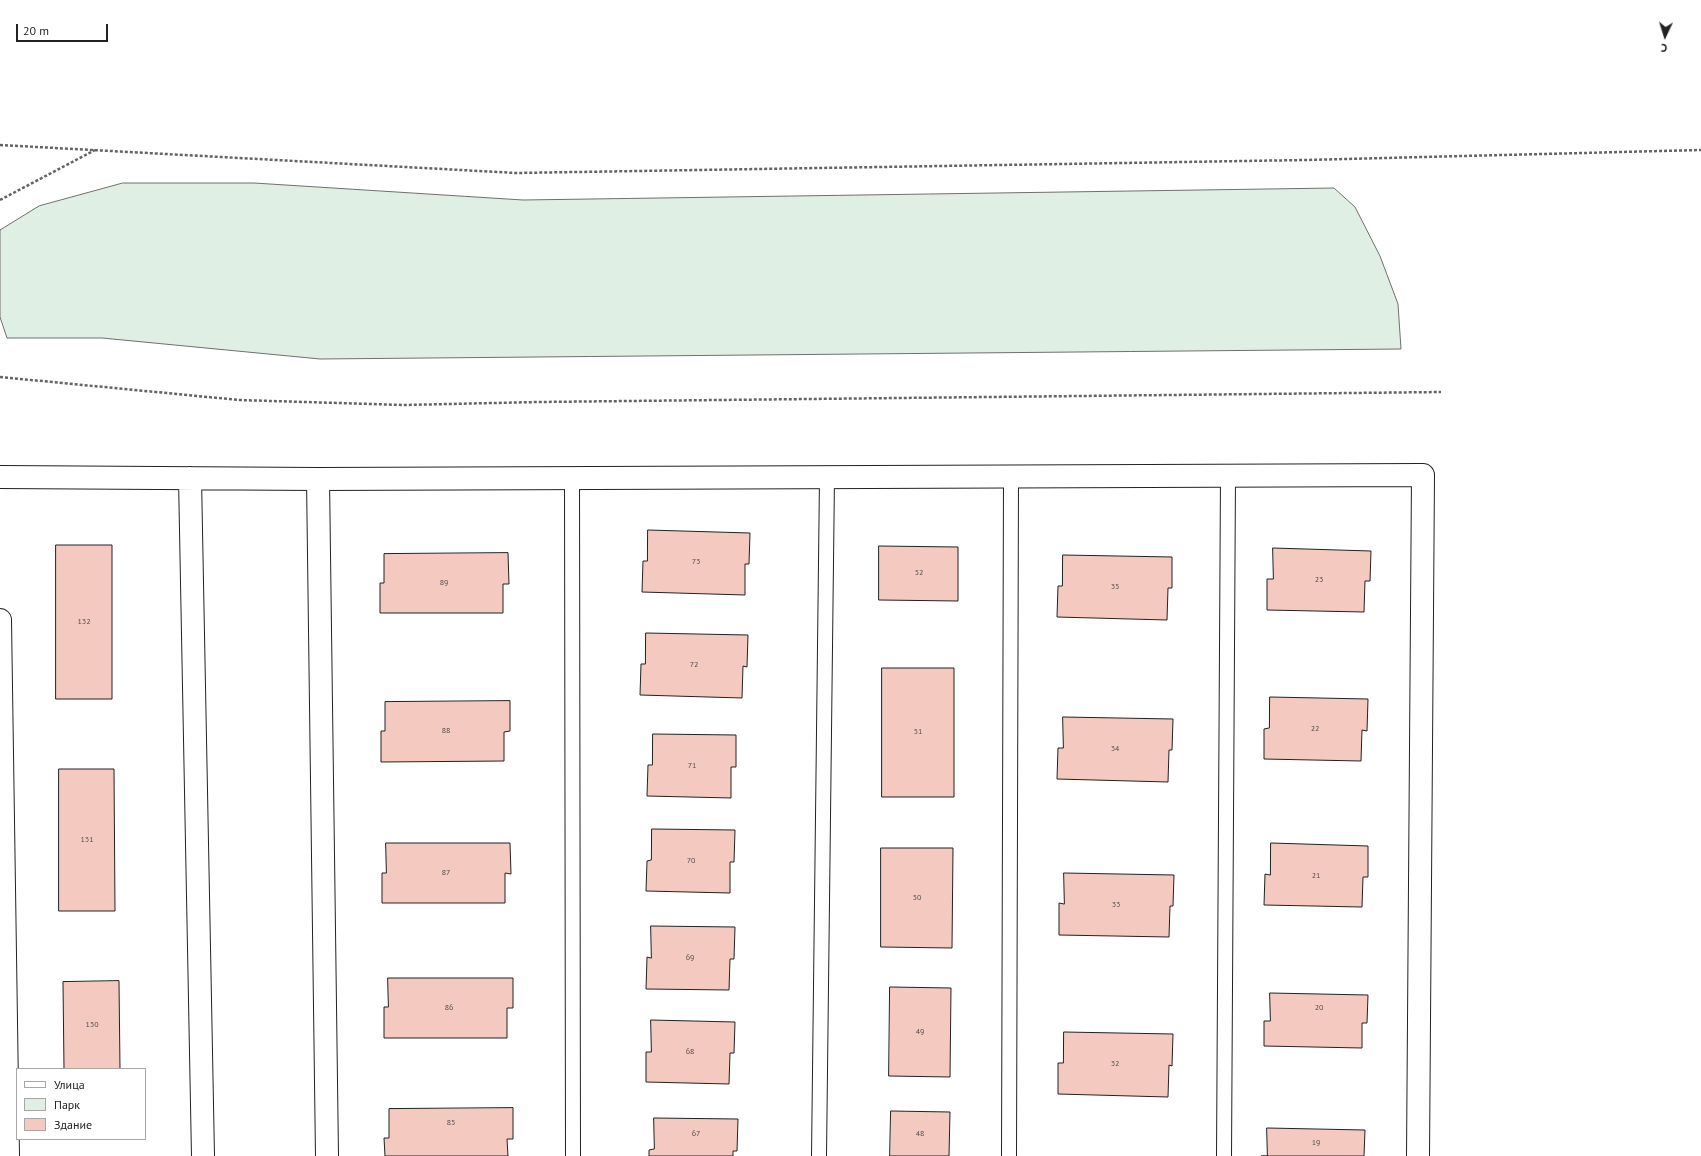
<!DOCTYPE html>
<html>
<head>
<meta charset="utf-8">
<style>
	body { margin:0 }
	#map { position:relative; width:1701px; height:1156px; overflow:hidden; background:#fff; font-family:"PT Sans",sans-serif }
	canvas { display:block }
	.legend { position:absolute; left:16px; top:1068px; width:130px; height:72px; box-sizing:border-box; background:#fff; border:1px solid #a7a7a7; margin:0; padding:5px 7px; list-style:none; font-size:12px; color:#222 }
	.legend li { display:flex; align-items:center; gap:8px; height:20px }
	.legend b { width:20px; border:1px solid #a7a7a7 }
	.north { position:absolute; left:1645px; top:16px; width:40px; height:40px; -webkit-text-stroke:3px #fff; paint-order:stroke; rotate:184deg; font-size:11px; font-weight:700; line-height:16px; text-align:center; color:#222 }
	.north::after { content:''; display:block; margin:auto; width:14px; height:18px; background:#222; clip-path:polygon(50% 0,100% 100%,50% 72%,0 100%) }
	.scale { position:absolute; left:16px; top:24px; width:92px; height:18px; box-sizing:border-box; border:2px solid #222; border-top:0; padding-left:5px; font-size:12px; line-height:14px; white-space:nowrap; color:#222; -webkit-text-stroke:3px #fff; paint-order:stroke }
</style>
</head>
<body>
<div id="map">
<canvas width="1701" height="1156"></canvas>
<ul class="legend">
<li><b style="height:5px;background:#fff"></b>Улица</li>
<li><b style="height:11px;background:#e0efe3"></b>Парк</li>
<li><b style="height:11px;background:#f3c9c0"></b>Здание</li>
</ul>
<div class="north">С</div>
<div class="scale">20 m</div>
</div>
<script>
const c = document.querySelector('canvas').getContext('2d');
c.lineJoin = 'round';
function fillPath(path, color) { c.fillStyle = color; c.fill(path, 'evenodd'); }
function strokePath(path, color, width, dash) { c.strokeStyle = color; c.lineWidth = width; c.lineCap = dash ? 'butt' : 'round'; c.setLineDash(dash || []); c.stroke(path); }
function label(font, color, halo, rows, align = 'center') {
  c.font = font + ' "PT Sans",sans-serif'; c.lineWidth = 3; c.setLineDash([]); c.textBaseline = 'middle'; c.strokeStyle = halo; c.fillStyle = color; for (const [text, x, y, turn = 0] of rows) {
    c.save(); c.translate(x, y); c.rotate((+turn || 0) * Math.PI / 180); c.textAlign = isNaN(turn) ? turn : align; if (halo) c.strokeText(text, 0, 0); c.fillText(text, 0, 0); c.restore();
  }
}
const green = new Path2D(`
	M123 183H254L523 200 1334 188 1355 207 1380 256 1398 304 1401 349 320 359 102 338H7L0 317V230L39 206Z`);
const building = new Path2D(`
	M648 530 750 533 749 564H745V595L642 592 643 561H647Z
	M56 545H112V699H56Z
	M879 546 958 547V601L879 600Z
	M1273 548 1371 551 1370 581H1365L1364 612 1267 610V579H1273Z
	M508 553 509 584H503V613H380V583H384V554Z
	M1063 555 1172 557V588H1168L1167 620 1057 617 1058 586H1062Z
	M646 633 748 635 747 667 743 666 742 698 640 695 641 664H645Z
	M882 668H954V797H882Z
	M1270 697 1368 699 1367 731 1362 730 1361 761 1264 759V729L1269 728Z
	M510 701V731L504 732V761L381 762V731H385V702Z
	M1063 717 1173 719 1172 750H1169L1168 782 1057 779 1058 748H1063Z
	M653 734 736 735V767H731V798L647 796 648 765H652Z
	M59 769H114L115 911H59Z
	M652 829 735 830 734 862H730V893L646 891 647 861 651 860Z
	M386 843H510L511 874 505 873V903H382V873H386Z
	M1271 843 1368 846V877H1363L1362 907 1264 905 1265 874 1270 875Z
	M881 848H953L952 948 881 947Z
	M1064 873 1174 875 1173 906H1170L1169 937 1059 935V903L1064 904Z
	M651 926 735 927 734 959H730L729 990 646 989 647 957 651 958Z
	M388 978H513V1008H507V1038H384V1007H388Z
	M119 981 120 1069H64L63 982Z
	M890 987 951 988 950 1077 889 1076Z
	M1270 993 1368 995 1367 1023H1362V1048L1264 1046V1021H1270Z
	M651 1020 735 1022 734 1053H730L729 1084 646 1082V1052H651Z
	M1064 1032 1173 1034 1172 1066 1169 1065 1168 1097 1058 1094V1063H1063Z
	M513 1108V1139H507L508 1156H385L384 1138H389V1109Z
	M891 1111 950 1112 949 1156H890Z
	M654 1118 738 1119 737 1151H733V1156H649V1150L654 1149Z
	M1267 1128 1365 1130 1364 1156H1261H1267Z`);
const path = new Path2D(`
	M0 145 516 173 1305 160 1701 150
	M0 200 95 150
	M0 377 239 400 404 405 538 402 1441 392`);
const lane = new Path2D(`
	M572 478 573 1156
	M819 1156 827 477
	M1009 1156 1011 478
	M1224 1156 1228 476`);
const street = new Path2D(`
	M0 477 318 479
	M190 478 203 1156
	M0 620 8 1156
	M327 1156 318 479 1423 475 1418 1156`);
const numberNames = [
	["73",696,562],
	["52",919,573],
	["23",1319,580],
	["89",444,583],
	["35",1115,587],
	["132",84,622],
	["72",694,665],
	["22",1315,729],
	["88",446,731],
	["51",918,732],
	["34",1115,749],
	["71",692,766],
	["131",87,840],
	["70",691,861],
	["87",446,873],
	["21",1316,876],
	["50",917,898],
	["33",1116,905],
	["69",690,958],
	["86",449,1008],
	["20",1319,1008],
	["130",92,1025],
	["49",920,1032],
	["68",690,1052],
	["32",1115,1064],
	["85",451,1123],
	["67",696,1134],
	["48",920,1134],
	["19",1316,1143]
];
fillPath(green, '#e0efe3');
strokePath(green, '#6f6f6f', 1);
fillPath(building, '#f3c9c0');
strokePath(building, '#222', 1);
strokePath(lane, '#222', 16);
strokePath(street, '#222', 24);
strokePath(path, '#646464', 2.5, [3, 2]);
strokePath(lane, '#fff', 14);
strokePath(street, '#fff', 22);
label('8px', '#564c4a', null, numberNames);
</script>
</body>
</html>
